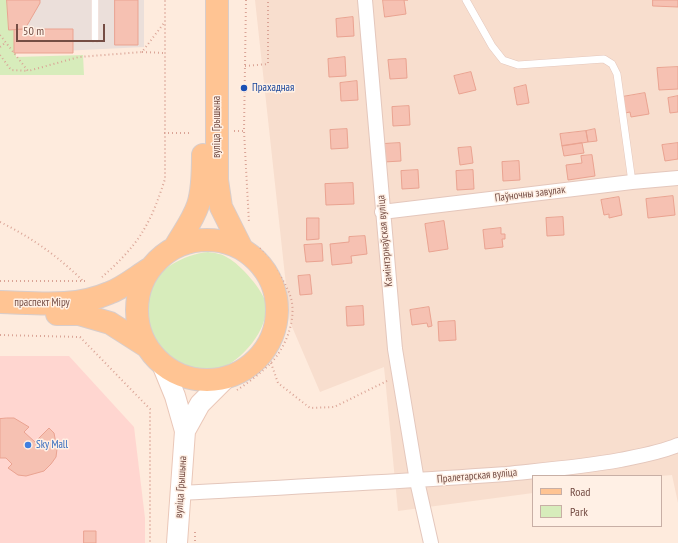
<!DOCTYPE html>
<html>
<head>
<meta charset="utf-8">
<style>
	body { margin:0 }
	#map { position:relative; width:678px; height:543px; overflow:hidden; background:#feebdd; font-family:"PT Sans Narrow",sans-serif }
	canvas { display:block }
	.legend { position:absolute; left:532px; top:475px; width:130px; height:52px; box-sizing:border-box; background:#fff0e5; border:1px solid #c8afa5; margin:0; padding:5px 7px; list-style:none; font-size:12px; color:#754d44 }
	.legend li { display:flex; align-items:center; gap:8px; height:20px }
	.legend b { width:20px; border:1px solid #c8afa5 }
	.scale { position:absolute; left:16px; top:24px; width:89px; height:18px; box-sizing:border-box; border:2px solid #754d44; border-top:0; padding-left:5px; font-size:12px; line-height:14px; white-space:nowrap; color:#754d44; -webkit-text-stroke:3px #fff0e5; paint-order:stroke }
</style>
</head>
<body>
<div id="map">
<canvas width="678" height="543"></canvas>
<ul class="legend">
<li><b style="height:5px;background:#ffc493"></b>Road</li>
<li><b style="height:11px;background:#d7ecbb"></b>Park</li>
</ul>
<div class="scale">50 m</div>
</div>
<script>
const c = document.querySelector('canvas').getContext('2d');
c.lineJoin = 'round';
function fillPath(path, color) { c.fillStyle = color; c.fill(path, 'evenodd'); }
function strokePath(path, color, width, dash) { c.strokeStyle = color; c.lineWidth = width; c.lineCap = dash ? 'butt' : 'round'; c.setLineDash(dash || []); c.stroke(path); }
function label(font, color, halo, rows, align = 'center') {
  c.font = font + ' "PT Sans Narrow",sans-serif'; c.lineWidth = 3; c.setLineDash([]); c.textBaseline = 'middle'; c.strokeStyle = halo; c.fillStyle = color; for (const [text, x, y, turn = 0] of rows) {
    c.save(); c.translate(x, y); c.rotate((+turn || 0) * Math.PI / 180); c.textAlign = isNaN(turn) ? turn : align; if (halo) c.strokeText(text, 0, 0); c.fillText(text, 0, 0); c.restore();
  }
}
const residential = new Path2D(`
	M255 0H678V503L672 475 661 476H533V493L398 511 384 367 320 392 290 322Z`);
const commercial = new Path2D(`
	M0 356H69L134 427 145 518V543H0Z`);
const industrial = new Path2D(`
	M0 0H144V47L0 54Z`);
const green = new Path2D(`
	M0 0H14L16 57 83 55 84 75H0Z
	M208 252C215 253 223 254 228 258 240 264 264 291 266 304 269 329 242 361 219 369 209 372 196 368 186 366 173 362 159 355 152 343 147 334 141 323 141 312 141 295 158 273 171 265 182 258 196 253 208 252Z`);
const building = new Path2D(`
	M7 0H40V3L25 29 9 30Z
	M115 0H138V45H115Z
	M383 0H408H404L406 14 385 17Z
	M653 0H678V7L653 6Z
	M353 17 354 36 337 37 336 19Z
	M25 29H73V53H14V30Z
	M345 57 346 76 329 77 328 59Z
	M406 59 407 78 390 79 388 60Z
	M678 67V89L659 90 657 68Z
	M471 72 476 90 459 94 454 76Z
	M357 81 358 100 341 101 340 83Z
	M526 85 529 103 517 105 514 88Z
	M645 93 649 114 631 117 630 112 625 113 622 97Z
	M678 96V112L670 113 668 98Z
	M409 106 410 125 393 126 392 107Z
	M347 129 348 148 331 149 330 130Z
	M595 129 597 141 588 142 586 131Z
	M586 131 588 142 562 146 560 134Z
	M400 143 401 161 384 162 383 144Z
	M582 143 584 153 564 156 562 146Z
	M678 143V159L665 161 662 145Z
	M471 147 473 163 460 165 458 148Z
	M592 155 595 176 568 180 566 165 582 163 581 156Z
	M519 161 520 180 503 181 502 162Z
	M418 170 419 188 402 189 401 171Z
	M473 170 474 189 457 190 456 171Z
	M353 183 354 204 326 205 325 184Z
	M673 196 675 215 648 218 646 199Z
	M619 197 622 215 609 218V214L604 215 601 200Z
	M563 217 564 235 547 236 546 218Z
	M307 218H319V239L307 240Z
	M444 221 448 249 429 252 425 224Z
	M501 228V234H505V239H502L503 247 485 249 483 230Z
	M365 236 367 254 351 256 352 263 332 265 330 244 349 242V237Z
	M322 244 323 261 306 262 304 245Z
	M310 275 312 294 300 295 298 276Z
	M363 306 364 325 347 326 346 307Z
	M429 307 432 326 428 327 427 323 412 325 410 310Z
	M455 321 456 340 439 341 438 322Z
	M7 418H14L29 427 24 432 35 442 49 428 54 433 57 449 56 457 51 464 44 471 26 476 18 475 8 468 12 464 6 458H0V419Z
	M84 531H96V543H84Z`);
const path = new Path2D(`
	M246 0 244 131 249 223
	M0 35 28 71 79 57 142 52 164 23
	M0 47 5 43
	M142 52 164 53
	M0 55 11 70 28 71
	M245 66 268 64V0
	M234 131H244
	M164 133H192
	M0 222C31 237 59 257 83 281
	M102 277C116 265 134 247 143 231 153 215 159 197 165 179V0
	M0 281H87
	M0 335 80 337 150 409V543
	M271 363 278 383 310 408 334 407 387 381
	M237 390C248 383 262 372 271 363 286 347 298 317 290 295 283 277 270 261 258 246
	M195 532V543`);
const lane = new Path2D(`
	M95 0V39
	M466 0 492 46 503 60 518 65 604 59 612 64 617 74 632 182`);
const street = new Path2D(`
	M365 0 395 349 417 481 431 543
	M382 212 632 182 678 178
	M180 493C289 487 397 482 506 474 544 470 582 467 620 460 640 456 659 453 678 445`);
const secondary = new Path2D(`
	M162 364 175 396 185 431 177 543
	M185 431 200 404 227 377`);
const primary = new Path2D(`
	M217 0V180L221 207 242 249
	M137 310a70 70 0 1 1 140 0a70 70 0 1 1-140 0Z
	M175 247C183 233 193 220 198 205 203 190 203 171 203 155
	M0 302C37 303 75 308 109 293 123 288 136 277 149 269
	M57 314H79L110 323 146 346`);
const markers = [
	[244,88,4,"#1a4fb4"],
	[28,445,4,"#3f7fe0"]
];
const transitNames = [
	["Прахадная",252,88]
];
const streetNames = [
	["вуліца Грышына",217,127,-90],
	["Паўночны завулак",530,194,-7],
	["Камінтэрнаўская вуліца",385,241,-95],
	["праспект Міру",42,303],
	["Пралетарская вуліца",477,476,-5],
	["вуліца Грышына",181,487,-86]
];
const shopNames = [
	["Sky Mall",36,445]
];
fillPath(residential, '#f8dece');
fillPath(commercial, '#ffd6d0');
fillPath(industrial, '#ebdfda');
fillPath(green, '#d7ecbb');
fillPath(building, '#f6c1b2');
strokePath(building, '#eaa391', 1);
strokePath(lane, '#e4c7bc', 8);
strokePath(street, '#e4c7bc', 16);
strokePath(secondary, '#eac7b8', 22);
strokePath(primary, '#d8cdcb', 24);
strokePath(path, '#daa496', 2, [1, 3]);
strokePath(lane, '#fff', 7);
strokePath(street, '#fff', 14);
strokePath(secondary, '#fff', 20);
strokePath(primary, '#ffc493', 22);
for (const [x, y, r, color] of markers) { const dot = new Path2D(); dot.arc(x, y, r, 0, 2 * Math.PI); c.fillStyle = color; c.fill(dot); strokePath(dot, '#fff0e5', 1.5); }
label('11px', '#164399', '#fff0e5', transitNames, 'left');
label('11px', '#754d44', '#fff0e5', streetNames);
label('11px', '#366cbe', '#fff0e5', shopNames, 'left');
</script>
</body>
</html>
